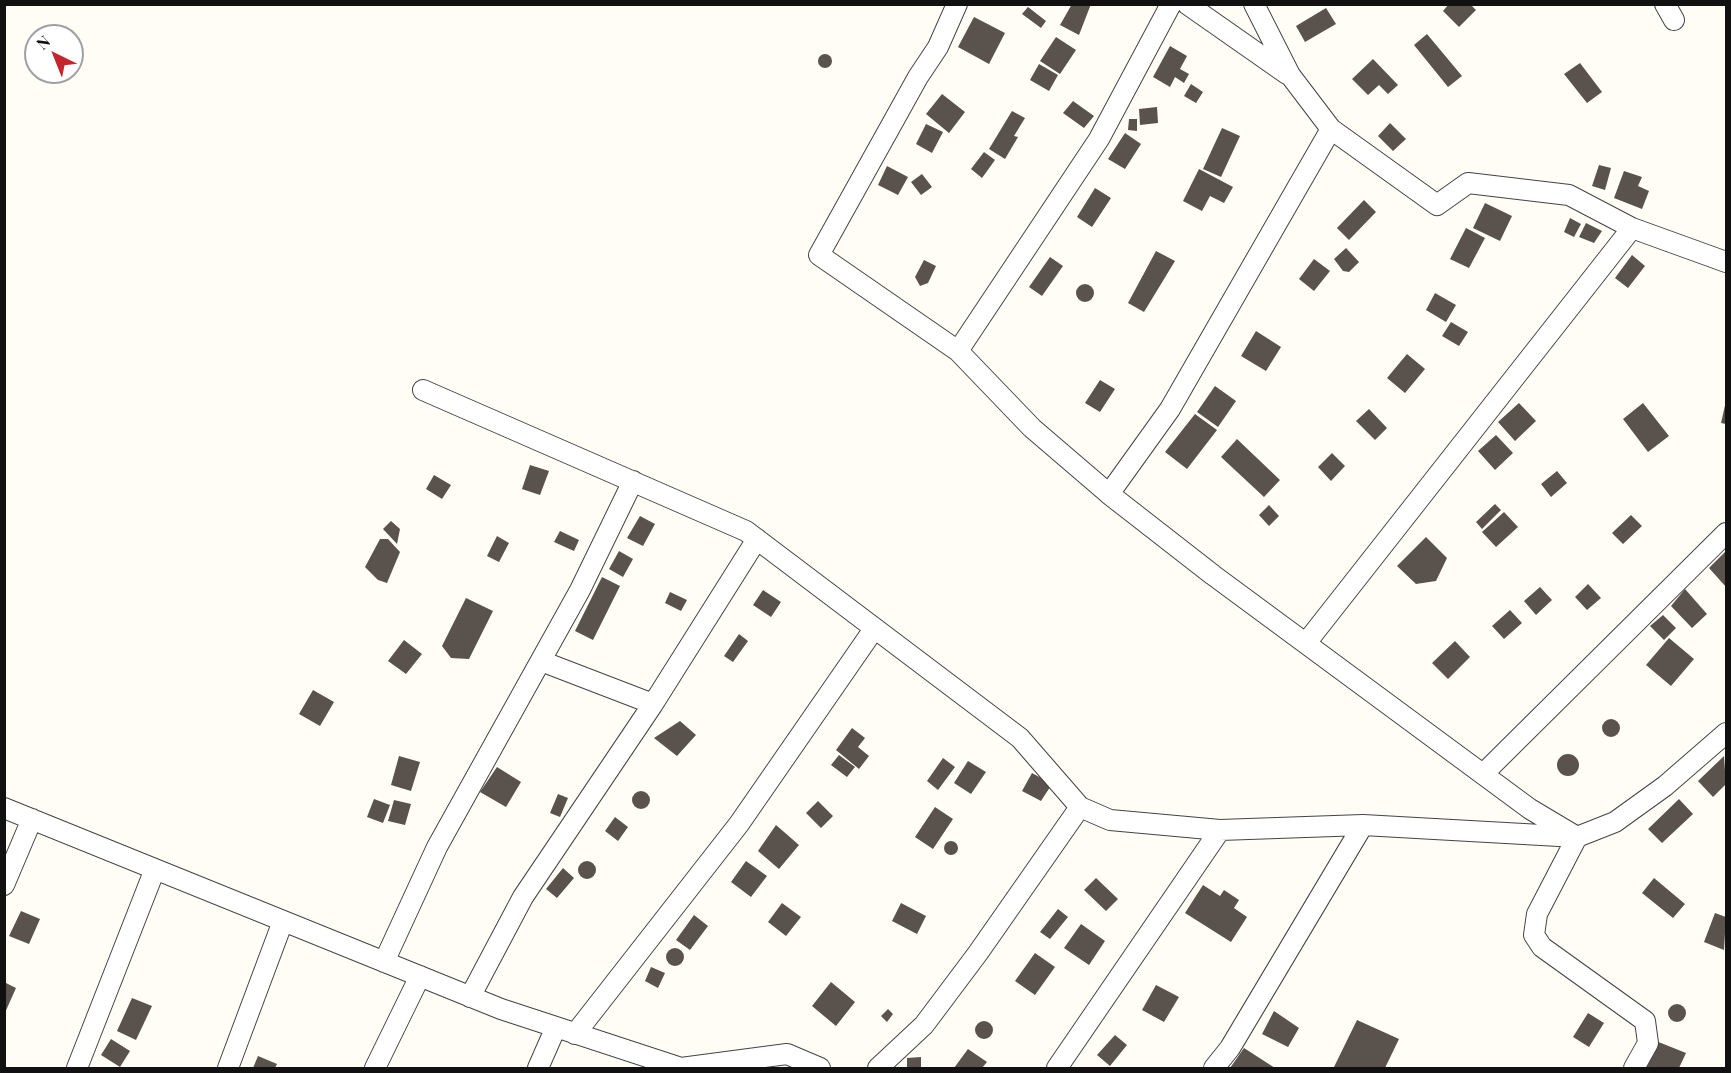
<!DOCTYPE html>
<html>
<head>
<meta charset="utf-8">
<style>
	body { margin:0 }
	#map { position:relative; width:1731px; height:1073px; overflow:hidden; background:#fffdf5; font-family:"Playfair Display",serif }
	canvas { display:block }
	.frame { position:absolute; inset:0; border:6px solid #111; pointer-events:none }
	.north { position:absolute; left:24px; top:24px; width:60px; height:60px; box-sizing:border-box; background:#fff; border:2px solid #a0a0a0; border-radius:50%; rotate:317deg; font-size:16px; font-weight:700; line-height:24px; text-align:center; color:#111 }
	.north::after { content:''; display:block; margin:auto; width:21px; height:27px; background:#c4262e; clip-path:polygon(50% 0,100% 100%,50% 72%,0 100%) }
</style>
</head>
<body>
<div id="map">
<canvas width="1731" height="1073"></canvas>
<div class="frame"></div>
<div class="north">N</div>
</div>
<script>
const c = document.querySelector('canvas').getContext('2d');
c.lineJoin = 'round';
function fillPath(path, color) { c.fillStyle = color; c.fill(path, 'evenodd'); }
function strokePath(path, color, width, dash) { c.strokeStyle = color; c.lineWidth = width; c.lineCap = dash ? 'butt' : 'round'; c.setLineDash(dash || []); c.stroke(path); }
const building = new Path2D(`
	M1072 4H1091L1079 35 1060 25Z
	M1449 4H1470L1476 10 1459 27 1443 11Z
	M1028 7 1046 21 1041 28 1022 14Z
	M1326 8 1336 24 1305 42 1296 26Z
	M974 17 1005 33 989 64 958 47Z
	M1427 34 1462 76 1448 87 1414 45Z
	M1056 37 1076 50 1060 74 1040 61Z
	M1170 46 1187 56 1180 69 1189 74 1184 83 1175 77 1170 87 1153 77Z
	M818 61a7 7 0 1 1 14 0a7 7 0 1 1-14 0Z
	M1373 59 1398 85 1388 94 1379 85 1368 95 1352 79Z
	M1580 63 1602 92 1587 103 1564 74Z
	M1039 64 1058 75 1049 91 1030 80Z
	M1191 84 1203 92 1196 103 1184 96Z
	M942 94 965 112 949 133 926 114Z
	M1073 101 1094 116 1084 128 1063 113Z
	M1157 107 1158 123 1140 125 1139 109Z
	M1012 111 1025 118 1014 136 1018 137 1005 159 989 149Z
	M1129 119H1137V131L1128 130Z
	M1390 123 1406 139 1393 151 1378 136Z
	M926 124 943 132 932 153 916 144Z
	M1222 128 1240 136 1221 177 1203 169Z
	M1125 133 1141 144 1125 169 1108 159Z
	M984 152 995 160 982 178 971 169Z
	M1599 165 1611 168 1605 190 1592 186Z
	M887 166 908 177 898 195 878 185Z
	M1199 169 1233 187 1224 203 1210 196 1202 211 1183 201Z
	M1624 171 1642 177 1638 186 1649 191 1642 209 1614 198Z
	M922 174 932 187 921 195 911 182Z
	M1095 188 1111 198 1092 227 1077 217Z
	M1364 200 1376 212 1349 240 1337 228Z
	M1485 203 1512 216 1500 241 1473 228Z
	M1570 218 1581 224 1574 237 1564 232Z
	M1586 223 1602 231 1594 243 1579 237Z
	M1466 228 1485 238 1469 268 1450 259Z
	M1346 248 1359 262 1349 272 1343 271 1334 259Z
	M1156 251 1175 261 1144 312 1128 303Z
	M1632 255 1645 266 1628 288 1615 278Z
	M1050 257 1063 266 1042 296 1029 287Z
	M1314 259 1330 271 1314 291 1299 279Z
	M924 260 936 266 928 283 920 286 915 277Z
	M1076 293a9 9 0 1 1 18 0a9 9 0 1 1-18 0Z
	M1435 293 1456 305 1446 322 1426 310Z
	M1451 322 1468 332 1459 346 1442 336Z
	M1256 331 1281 347 1266 371 1241 356Z
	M1407 354 1425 369 1405 393 1387 378Z
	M1100 380 1115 389 1100 412 1085 403Z
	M1215 386 1236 401 1218 427 1197 412Z
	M1726 401V424L1721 423Z
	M1519 403 1536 421 1515 441 1498 422Z
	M1643 403 1669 436 1648 452 1623 419Z
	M1369 409 1387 428 1375 440 1356 421Z
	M1195 414 1217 430 1187 469 1165 452Z
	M1496 435 1513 453 1495 470 1478 451Z
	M1237 439 1280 480 1264 497 1221 457Z
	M1332 453 1345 466 1331 481 1318 467Z
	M530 465 549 471 540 495 522 489Z
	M1557 471 1567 483 1551 497 1541 484Z
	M434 475 451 485 442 499 426 489Z
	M1495 504 1501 510 1482 529 1476 522Z
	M1269 505 1279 516 1269 526 1259 515Z
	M1504 512 1518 527 1496 547 1482 532Z
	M1631 515 1642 526 1623 544 1612 533Z
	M640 516 655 524 643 546 627 538Z
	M391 521 400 529 397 544 383 529Z
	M560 531 579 540 574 551 554 542Z
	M497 536 509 543 499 562 487 556Z
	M1426 537 1447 558 1436 581 1416 584 1397 566Z
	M380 539H388L400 552 387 583 378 580 365 567Z
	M619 551 633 559 623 577 609 569Z
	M1726 551V587L1709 568Z
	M602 577 620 586 593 640 575 631Z
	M1588 584 1601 598 1587 610 1575 597Z
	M1540 587 1552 600 1536 615 1524 601Z
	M1685 589 1707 614 1692 628 1671 606Z
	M763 590 781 602 771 617 753 605Z
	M670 592 687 600 681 611 665 603Z
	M466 598 493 611 469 659 451 658 442 646Z
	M1510 610 1522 623 1504 639 1492 626Z
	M1663 615 1676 628 1664 640 1650 626Z
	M739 634 748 641 733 662 724 656Z
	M1669 638 1694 659 1671 686 1646 665Z
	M404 640 422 654 406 674 388 661Z
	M1455 641 1470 657 1448 679 1432 663Z
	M313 690 334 702 320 726 299 714Z
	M1602 728a9 9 0 1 1 18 0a9 9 0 1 1-18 0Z
	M680 721 696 735 677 756 654 738Z
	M852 728 865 738 858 747 869 756 859 769 836 750Z
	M1557 765a11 11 0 1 1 22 0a11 11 0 1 1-22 0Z
	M839 755 855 767 847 777 831 765Z
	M399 756 420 762 411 791 391 785Z
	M1724 756 1726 784 1713 797 1698 781Z
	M943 758 955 767 938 790 927 781Z
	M968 761 986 772 971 794 954 783Z
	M497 767 521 782 506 807 480 792Z
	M1032 773 1052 784 1041 801 1022 791Z
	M632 800a9 9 0 1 1 18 0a9 9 0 1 1-18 0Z
	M558 794 568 798 560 817 550 813Z
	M374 799 390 805 383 823 367 817Z
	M1679 799 1693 814 1662 843 1648 829Z
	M394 800 411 804 405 825 388 821Z
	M818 801 833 816 821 828 806 813Z
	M935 807 953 819 933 849 915 837Z
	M615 817 628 827 618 841 605 831Z
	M776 825 799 845 779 869 758 851Z
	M944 848a7 7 0 1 1 14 0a7 7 0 1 1-14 0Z
	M746 861 767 876 751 897 731 882Z
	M578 870a9 9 0 1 1 18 0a9 9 0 1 1-18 0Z
	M563 868 574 878 557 898 546 889Z
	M1096 878 1118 899 1106 911 1084 890Z
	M1654 878 1685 904 1673 918 1642 893Z
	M1203 885 1220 896 1224 890 1239 900 1234 908 1247 917 1231 942 1185 913Z
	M782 903 801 917 786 936 768 922Z
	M901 903 926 916 917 934 892 921Z
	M1058 909 1068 917 1050 939 1040 932Z
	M21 911 40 919 29 944 9 936Z
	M1715 913 1726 917 1724 950 1704 942Z
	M694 915 708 926 690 950 676 940Z
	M1081 924 1105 941 1089 965 1064 948Z
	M666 957a9 9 0 1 1 18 0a9 9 0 1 1-18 0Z
	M1035 953 1055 967 1035 995 1015 981Z
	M651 967 665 973 658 988 645 981Z
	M4 982 16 988 4 1015Z
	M831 982 855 1002 836 1026 812 1006Z
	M1156 985 1179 997 1164 1022 1142 1010Z
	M132 998 152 1006 136 1040 117 1031Z
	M1668 1013a9 9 0 1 1 18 0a9 9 0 1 1-18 0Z
	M888 1009 893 1014 887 1022 881 1016Z
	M1274 1011 1299 1028 1288 1047 1262 1034Z
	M1588 1013 1604 1023 1589 1047 1573 1037Z
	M1357 1020 1399 1039 1385 1068 1334 1067Z
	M975 1030a9 9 0 1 1 18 0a9 9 0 1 1-18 0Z
	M1115 1035 1127 1045 1110 1066 1097 1055Z
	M111 1039 130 1051 120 1067 101 1055Z
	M1656 1041 1686 1053 1679 1068 1646 1067Z
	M1244 1048 1275 1068H1230Z
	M968 1049 987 1062 982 1068H954Z
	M258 1056 277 1064 275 1068H253Z
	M921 1057V1068H907V1058Z`);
const minor = new Path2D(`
	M957 4 938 47 918 77 819 255 958 351 1032 428 1109 494 1213 575 1530 809 1577 837 1615 822 1665 786 1726 733
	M1187 4 1287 74
	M1254 4 1290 75 1331 129 1437 205 1468 183 1569 195 1632 228 1726 262
	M1665 4 1674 20
	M958 351 1099 139 1171 4
	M423 390 746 531 1020 738 1080 807 1110 820 1220 830 1363 825 1577 837 1537 914 1534 935 1542 947 1645 1021 1648 1043 1634 1068
	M1109 494 1170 409 1331 129
	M1306 643 1632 228
	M541 661 653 704
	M1483 774 1726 533
	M4 808 501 1009 681 1068 787 1054 820 1068
	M4 885 32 819
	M384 962 437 847 580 590 633 481
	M470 997 523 897 653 704 757 539
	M575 1034 739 824 874 629
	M77 1068 155 869
	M228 1068 283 921
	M375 1068 420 976
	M538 1068 556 1027
	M878 1068 924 1025 978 953 1080 807
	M1057 1068 1220 830
	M1214 1068 1230 1048 1363 825`);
fillPath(building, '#5a524d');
strokePath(minor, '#444', 22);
strokePath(minor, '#fff', 20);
</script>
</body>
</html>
